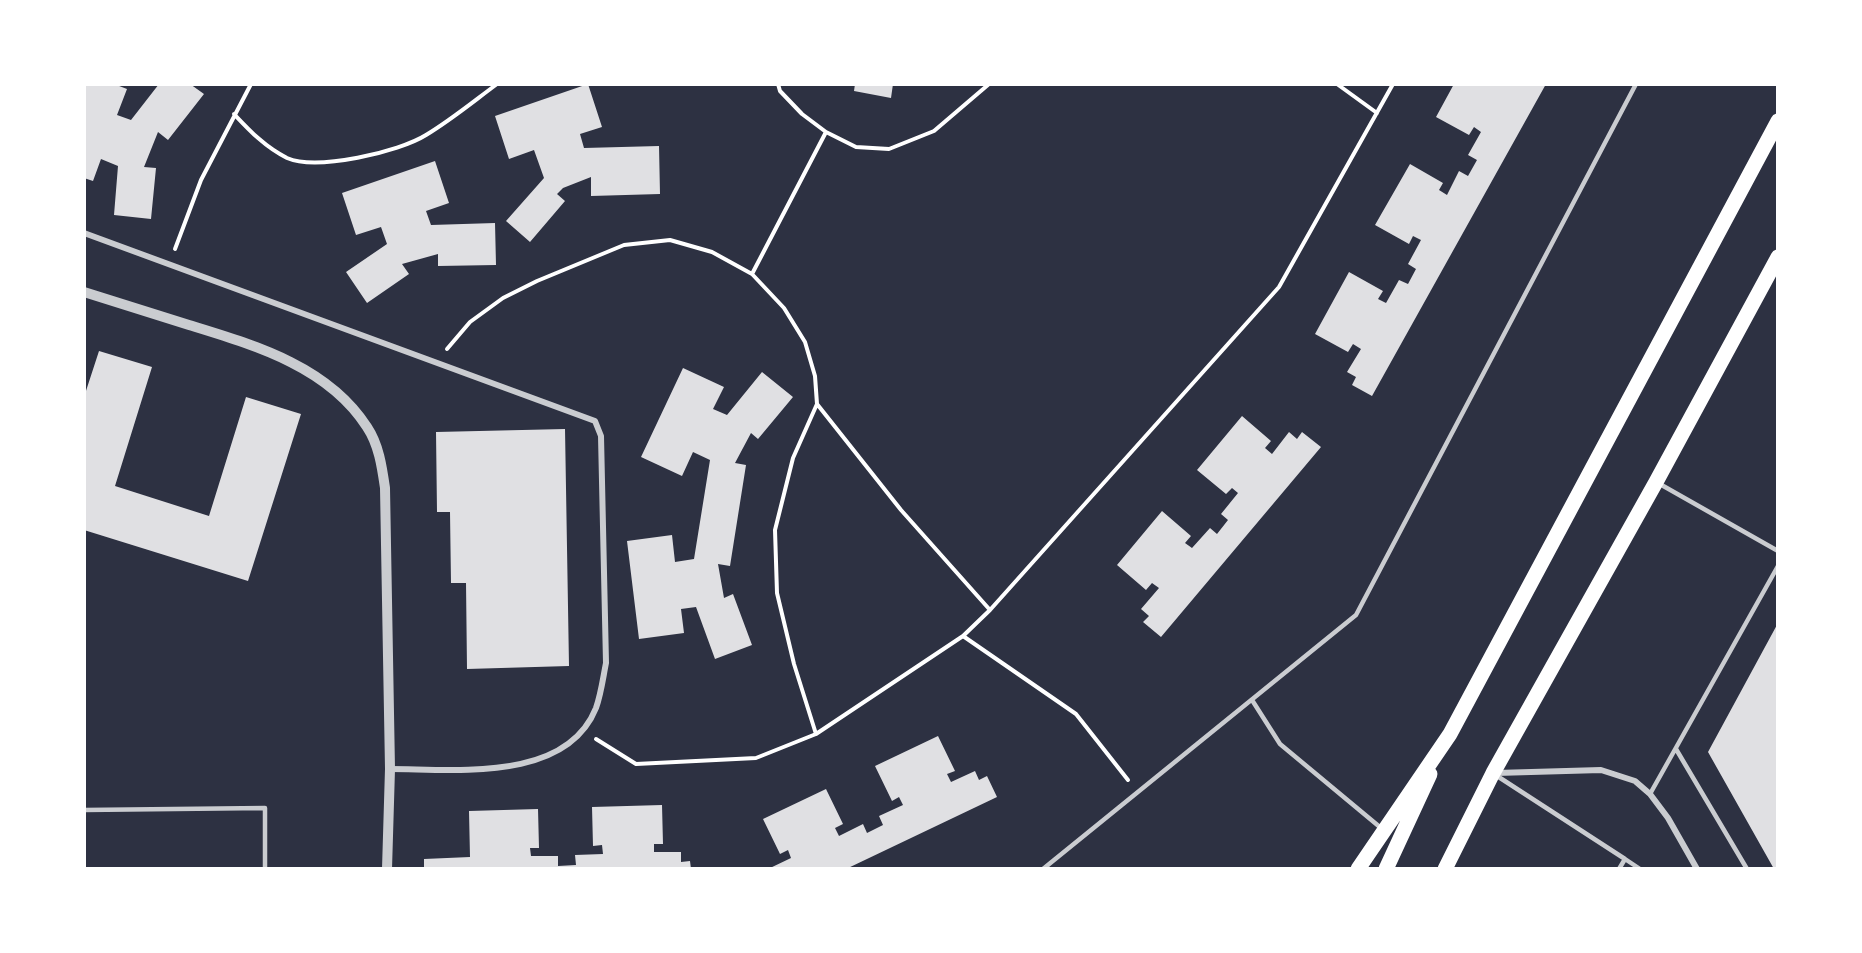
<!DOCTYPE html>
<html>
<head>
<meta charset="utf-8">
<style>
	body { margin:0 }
	#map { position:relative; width:1862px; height:953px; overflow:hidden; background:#2d3142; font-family:"Work Sans",sans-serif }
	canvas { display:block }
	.frame { position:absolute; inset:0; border:86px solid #fff; pointer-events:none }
</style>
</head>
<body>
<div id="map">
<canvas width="1862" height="953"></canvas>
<div class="frame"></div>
</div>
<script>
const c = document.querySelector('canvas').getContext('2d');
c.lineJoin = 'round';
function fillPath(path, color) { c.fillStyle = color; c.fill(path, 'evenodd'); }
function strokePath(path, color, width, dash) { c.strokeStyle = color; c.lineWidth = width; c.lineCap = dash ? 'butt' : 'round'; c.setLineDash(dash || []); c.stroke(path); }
const building = new Path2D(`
	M84 84H114L127 89 117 115 131 120 159 84H190L204 94 168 140 158 132 144 167 156 168 151 219 114 215 118 166 101 159 93 181 84 178Z
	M588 84 602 127 580 134 584 148 659 146 660 194 591 196V177L563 188 557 194 565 201 530 242 506 221 544 178 534 150 509 159 495 116Z
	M855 84H893L891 98 854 91Z
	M1454 84H1503L1507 86 1508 84H1546L1372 396 1352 385 1356 377 1347 372 1361 349 1353 344 1348 352 1315 334 1349 272 1383 291 1378 299 1386 303 1399 280 1408 284 1416 269 1408 264 1421 240 1413 236 1409 244 1375 225 1410 164 1443 183 1439 190 1447 195 1459 171 1468 176 1477 160 1468 155 1481 132 1474 127 1469 135 1436 117Z
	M435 161 449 203 426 211 431 225 495 223 496 265 438 266V254L402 264 409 274 367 303 346 272 387 244 381 227 356 235 342 193Z
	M99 351 152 367 115 486 209 516 246 397 301 414 248 581 84 530V397Z
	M683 368 724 387 713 409 727 415 762 372 793 397 758 439 751 433 735 463 746 465 730 566 718 564 724 598 733 594 752 645 715 659 696 607 681 609 684 633 639 639 627 541 672 535 675 562 694 559 710 460 693 452 682 476 641 457Z
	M1242 416 1271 441 1265 448 1272 454 1289 432 1297 439 1302 432 1321 447 1161 637 1143 622 1149 616 1141 609 1159 588 1152 583 1146 590 1117 565 1162 511 1191 536 1185 543 1192 548 1210 528 1217 534 1228 520 1221 514 1238 493 1232 488 1226 494 1197 470Z
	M565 429 569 666 467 669 466 583H451L450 512H437L436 432Z
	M1778 623V869H1774L1708 752Z
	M938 736 955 771 947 774 951 782 975 771 979 780 987 776 997 797 846 869H768L791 858 788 850 780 854 763 819 826 789 843 824 835 828 839 836 863 824 867 833 883 825 879 816 903 805 899 797 892 801 875 766Z
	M662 805 663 844H654V852H681V862L690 861 691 869H424V859L470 857 469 811 538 809 539 848H530L531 856H558V866L576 865 575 855 603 854 602 845 593 846 592 807Z`);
const path = new Path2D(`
	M778 84 780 91 802 114 826 132 856 147 889 149 934 131 989 84
	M1337 84 1377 113
	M234 114C250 131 265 147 287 158 317 171 399 152 426 135 451 120 474 101 497 84
	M175 249 201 180 251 84
	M752 274 826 132
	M447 349 470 322 503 298 537 281 624 245 670 240 712 252 752 274 784 308 805 342 815 376 817 404 793 458 775 530 777 593 794 664 816 734
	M817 404 901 510 990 610
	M963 636 1076 714 1128 780
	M596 739 636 764 756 758 816 734 963 636 990 610 1279 287 1393 84`);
const service = new Path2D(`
	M1658 483 1778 551
	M1252 700 1280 744 1381 828
	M1676 749 1747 869
	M1494 774 1625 859
	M1650 794 1778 566
	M84 810 265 808V869
	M1043 869 1356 615 1636 84
	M1619 869 1625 859 1640 869`);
const minor = new Path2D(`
	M84 233 595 421 601 436 606 663C603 678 601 694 596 708 566 783 454 769 390 769
	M1496 773 1601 770 1635 781 1650 794 1668 818 1697 869`);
const tertiary = new Path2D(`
	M84 292C119 303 154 314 189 325 254 345 328 366 367 427 379 445 382 467 385 488L390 769 387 869`);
const primary = new Path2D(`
	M1358 869 1450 734 1778 121
	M1386 869 1430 774
	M1445 869 1493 773 1656 482 1778 257`);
fillPath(building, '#e0e0e3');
strokePath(path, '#fff', 4);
strokePath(service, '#caccd0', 4.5);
strokePath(minor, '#caccd0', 6);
strokePath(tertiary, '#caccd0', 10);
strokePath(primary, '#fff', 15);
</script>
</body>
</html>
